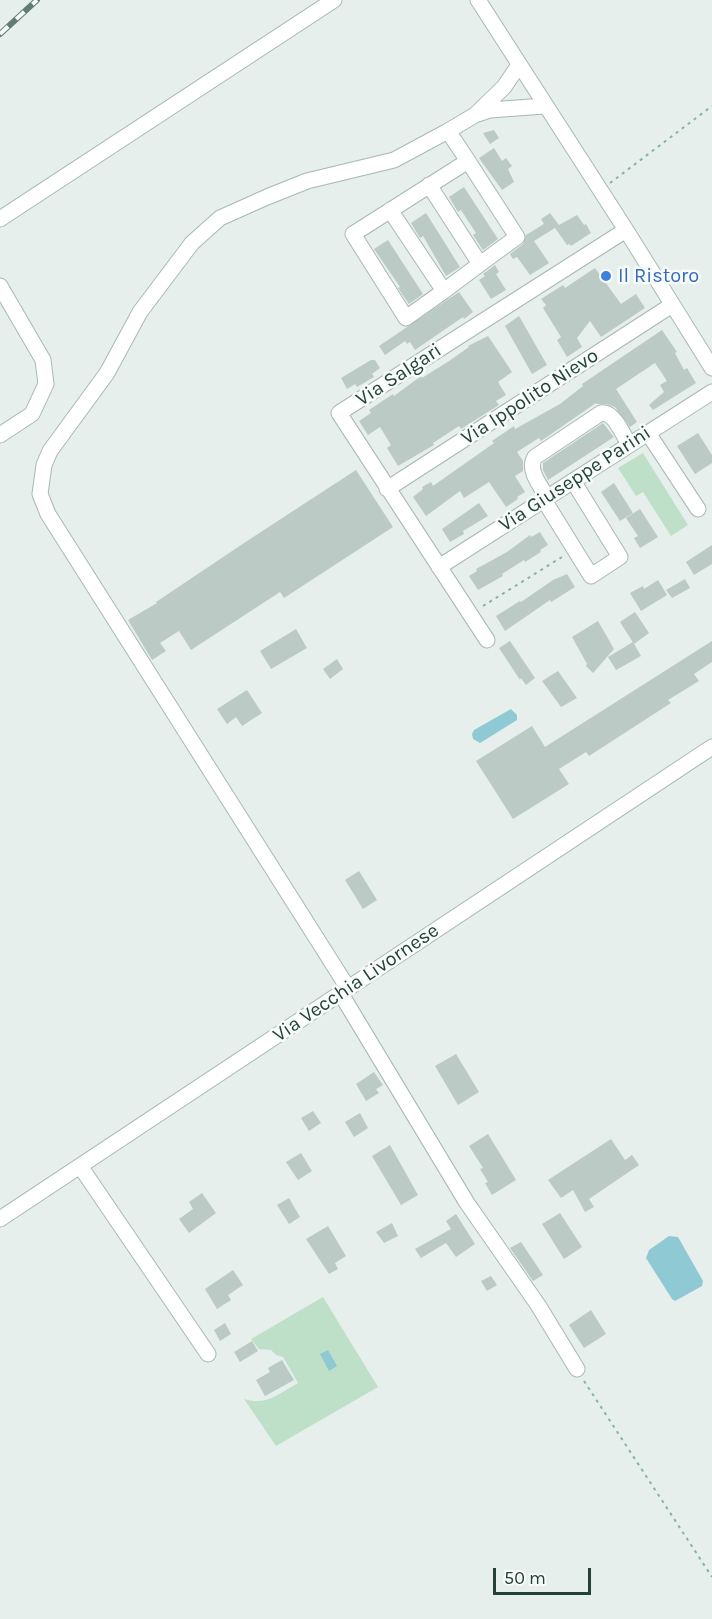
<!DOCTYPE html>
<html>
<head>
<meta charset="utf-8">
<style>
	body { margin:0 }
	#map { position:relative; width:712px; height:1619px; overflow:hidden; background:#e6efeb; font-family:Karla,sans-serif }
	canvas { display:block }
	.scale { position:absolute; left:493px; top:1568px; width:98px; height:27px; box-sizing:border-box; border:3px solid #24423a; border-top:0; padding-left:8px; font-size:18px; line-height:21px; white-space:nowrap; color:#24423a; -webkit-text-stroke:4px #f7fbf9; paint-order:stroke }
</style>
</head>
<body>
<div id="map">
<canvas width="712" height="1619"></canvas>
<div class="scale">50 m</div>
</div>
<script>
const c = document.querySelector('canvas').getContext('2d');
c.lineJoin = 'round';
function fillPath(path, color) { c.fillStyle = color; c.fill(path, 'evenodd'); }
function strokePath(path, color, width, dash) { c.strokeStyle = color; c.lineWidth = width; c.lineCap = dash ? 'butt' : 'round'; c.setLineDash(dash || []); c.stroke(path); }
function label(font, color, halo, rows, align = 'center') {
  c.font = font + ' Karla,sans-serif'; c.lineWidth = 5; c.setLineDash([]); c.textBaseline = 'middle'; c.strokeStyle = halo; c.fillStyle = color; for (const [text, x, y, turn = 0] of rows) {
    c.save(); c.translate(x, y); c.rotate((+turn || 0) * Math.PI / 180); c.textAlign = isNaN(turn) ? turn : align; if (halo) c.strokeText(text, 0, 0); c.fillText(text, 0, 0); c.restore();
  }
}
const green = new Path2D(`
	M643 453 688 525 671 536 643 492 636 496 618 468Z
	M323 1297 378 1387 276 1446 244 1399C267 1406 278 1394 298 1383L283 1357 276 1355 271 1350 259 1349 251 1339Z`);
const water = new Path2D(`
	M511 709 517 715V720L480 743 473 739 472 734 474 730Z
	M669 1236 678 1237 703 1281 702 1286 675 1301 672 1299 646 1258 649 1250Z
	M328 1350 337 1366 329 1371 320 1354Z`);
const building = new Path2D(`
	M494 130 499 138 490 144 483 133Z
	M494 148 502 161 506 158 512 166 508 169 514 182 502 190 479 158Z
	M464 187 498 239 483 250 473 235 476 233 461 210 458 212 449 197Z
	M426 213 460 267 446 276 423 236 420 238 411 223Z
	M550 213 559 225 577 215 584 225 586 224 591 233 571 246 570 244 567 245 555 228 534 241 549 263 530 275 517 257 513 259 510 254 523 244 526 235 544 224 541 219Z
	M388 240 423 294 409 304 398 288 400 287 374 249Z
	M495 265 499 272 496 274 506 290 491 299 479 280 485 276 483 274Z
	M595 268 621 304 636 294 645 308 601 337 590 321 577 338 582 347 567 357 557 340 561 337 543 308 546 305 541 299 563 285 565 288Z
	M459 292 473 312 464 319 463 317 415 350 410 342 407 344 405 341 385 355 379 346Z
	M519 316 547 365 532 374 505 326Z
	M662 330 677 352 675 353 684 370 687 368 696 383 653 410 649 405 664 392 660 385 667 381 655 363 616 389 637 422 630 427 615 407 606 404H597L596 403 541 441 539 438 517 452 523 461V471L515 476 525 492 517 497 518 499 506 507 489 482 464 498 460 491 426 516 413 497 423 489 422 487 431 482 433 486 494 443 492 441 514 426 515 429 560 404 583 386 582 384Z
	M488 336 512 372 498 382 506 395 496 401 499 405 461 429 459 426 433 443 434 445 398 466 387 448 391 445 380 427 368 435 359 421 371 413 369 410 393 394 394 396 421 376 422 378 449 361 469 347 468 346Z
	M371 360H375L380 368 372 374 374 377 357 387 355 384 347 389 341 378Z
	M603 423 614 437 548 480 543 470V463Z
	M698 433 712 455V463L695 474 677 446Z
	M356 470 393 527 284 598 280 592 191 650 179 631 160 643 166 651 152 660 128 620 157 603 156 602 247 541Z
	M614 483 633 513 620 521 601 492Z
	M479 503 488 516 463 531 464 534 450 542 442 529Z
	M640 509 658 537 640 548 634 538 638 536 626 518Z
	M540 532 548 545 540 550 541 552 525 562 524 560 502 574 503 576 478 590 469 576 477 571 476 569 507 552 530 535 531 537Z
	M712 545V564L694 575 686 562Z
	M567 574 575 587 551 602 550 600 505 631 496 616 520 601 521 602 553 580Z
	M685 579 690 588 672 598 666 590Z
	M658 580 667 595 641 611 630 593 643 586 644 589Z
	M635 612 649 633 634 644 620 622Z
	M598 621 614 649 593 673 586 666 587 664 572 637Z
	M296 629 307 648 271 669 260 651Z
	M510 641 535 678 526 685 521 678 520 680 499 648Z
	M712 641V662L694 674 699 681 668 700 671 703 589 756 586 752 559 769 569 784 513 819 476 761 532 726 545 747Z
	M633 642 641 656 616 670 608 657Z
	M337 659 343 669 330 679 323 669Z
	M558 671 577 698 561 707 542 681Z
	M247 690 262 713 242 726 236 717 227 724 217 709Z
	M359 871 377 900 363 909 345 880Z
	M456 1054 479 1092 458 1105 435 1066Z
	M374 1072 383 1085 376 1089 379 1093 366 1101 356 1084Z
	M313 1111 321 1123 309 1131 301 1118Z
	M360 1113 368 1128 354 1137 345 1122Z
	M488 1134 516 1180 492 1195 485 1183 488 1182 480 1169 483 1168 469 1146Z
	M611 1139 625 1160 632 1155 639 1165 589 1199 594 1207 585 1212 573 1190 561 1198 548 1180Z
	M390 1145 418 1195 401 1205 372 1156Z
	M301 1153 312 1171 298 1180 286 1162Z
	M202 1193 216 1213 189 1233 179 1219 193 1209 189 1202Z
	M289 1198 300 1217 289 1224 277 1205Z
	M560 1213 582 1247 564 1259 542 1224Z
	M456 1214 475 1244 456 1257 446 1243 421 1258 415 1249 451 1229 446 1221Z
	M392 1223 398 1236 384 1243 376 1232Z
	M328 1226 346 1256 335 1263 338 1269 329 1274 306 1239Z
	M521 1242 543 1275 533 1281 510 1248Z
	M233 1270 243 1285 228 1295 231 1300 217 1309 205 1289Z
	M491 1276 497 1285 487 1291 481 1281Z
	M591 1310 606 1334 584 1348 569 1325Z
	M225 1323 231 1334 220 1341 214 1330Z
	M252 1341 258 1351 240 1362 234 1352Z
	M282 1360 294 1380 265 1396 256 1380 270 1372 268 1368Z`);
const path = new Path2D(`
	M610 183 712 106
	M483 606 562 557
	M584 1381 712 1577`);
const minor = new Path2D(`
	M478 0 626 230 712 368
	M475 115 504 87 519 65
	M468 161 517 237 480 264
	M429 185 480 264 444 291
	M390 210 444 291 406 318 353 234 468 161 448 131 475 115 490 110 544 106
	M0 219 334 0
	M0 286 43 360 46 384 32 414 0 435
	M648 433 698 509
	M387 489 672 305
	M547 497C540 485 527 470 535 457L601 413C614 411 623 434 629 445
	M544 500 591 576 620 557 573 481
	M439 567 712 392
	M487 640 339 413 626 230
	M348 988 48 514 40 494 44 465 50 451 107 373 140 312 192 243 220 218 267 197 307 181 394 160 448 131
	M341 994 467 1203 538 1305 577 1369
	M80 1166 208 1354
	M0 1219 712 747`);
const rail = new Path2D(`
	M0 34 37 0`);
const markers = [
	[606,276,6,"#3f7fe0"]
];
const shopNames = [
	["Il Ristoro",618,276]
];
const streetNames = [
	["Via Salgari",399,375,-33],
	["Via Ippolito Nievo",530,397,-33],
	["Via Giuseppe Parini",575,479,-33],
	["Via Vecchia Livornese",356,983,-34]
];
fillPath(green, '#bfe0c8');
fillPath(water, '#8ec9d4');
fillPath(building, '#bbcac4');
strokePath(minor, '#a8b8b2', 17);
strokePath(path, '#86b3a5', 2, [3, 4.5]);
strokePath(minor, '#fff', 15);
strokePath(rail, '#5f7d75', 6);
strokePath(rail, '#f7fbf9', 4, [11]);
for (const [x, y, r, color] of markers) { const dot = new Path2D(); dot.arc(x, y, r, 0, 2 * Math.PI); c.fillStyle = color; c.fill(dot); strokePath(dot, '#f7fbf9', 2); }
label('20px', '#366cbe', '#f7fbf9', shopNames, 'left');
label('20px', '#24423a', '#f7fbf9', streetNames);
</script>
</body>
</html>
